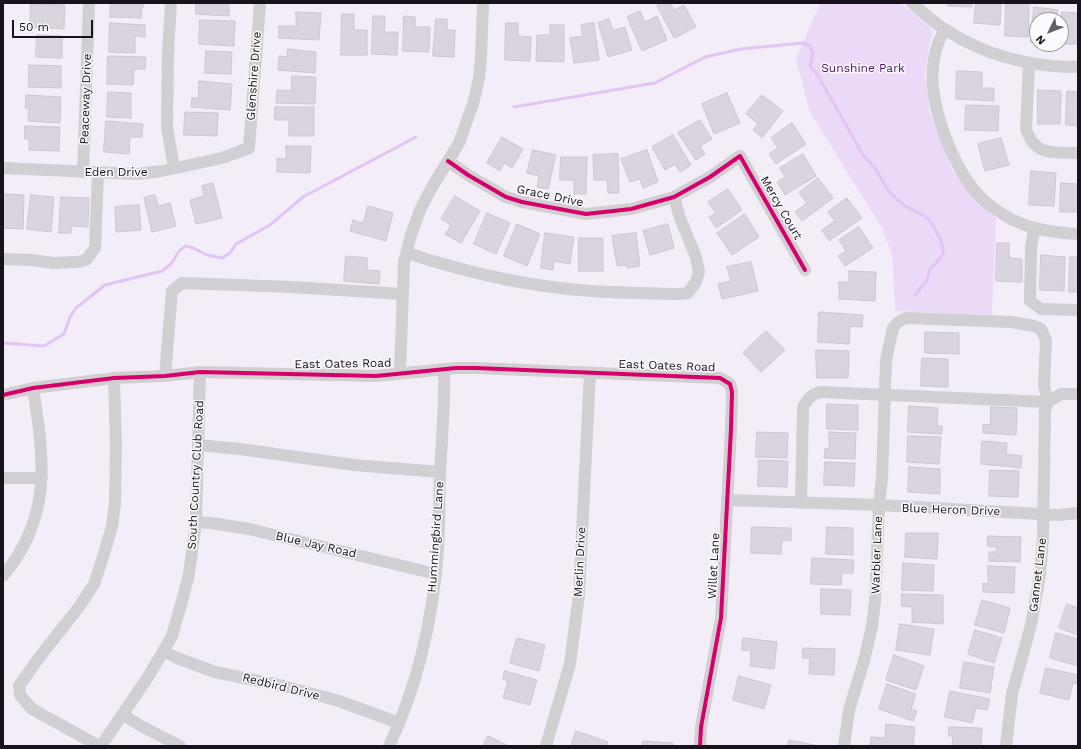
<!DOCTYPE html>
<html>
<head>
<meta charset="utf-8">
<style>
	body { margin:0 }
	#map { position:relative; width:1081px; height:749px; overflow:hidden; background:#f3edf8; font-family:"Work Sans",sans-serif }
	canvas { display:block }
	.frame { position:absolute; inset:0; border:4px solid #17121b; pointer-events:none }
	.north { position:absolute; left:1029px; top:12px; width:40px; height:40px; box-sizing:border-box; background:#fcf9ff; border:1px solid #a09da4; border-radius:50%; rotate:227deg; font-size:11px; font-weight:700; line-height:16px; text-align:center; color:#17121b }
	.north::after { content:''; display:block; margin:auto; width:14px; height:18px; background:#645f68; clip-path:polygon(50% 0,100% 100%,50% 72%,0 100%) }
	.scale { position:absolute; left:12px; top:20px; width:81px; height:18px; box-sizing:border-box; border:2px solid #17121b; border-top:0; padding-left:5px; font-size:12px; line-height:14px; white-space:nowrap; color:#17121b; -webkit-text-stroke:3px #fcf9ff; paint-order:stroke }
</style>
</head>
<body>
<div id="map">
<canvas width="1081" height="749"></canvas>
<div class="frame"></div>
<div class="north">N</div>
<div class="scale">50 m</div>
</div>
<script>
const c = document.querySelector('canvas').getContext('2d');
c.lineJoin = 'round';
function fillPath(path, color) { c.fillStyle = color; c.fill(path, 'evenodd'); }
function strokePath(path, color, width, dash) { c.strokeStyle = color; c.lineWidth = width; c.lineCap = dash ? 'butt' : 'round'; c.setLineDash(dash || []); c.stroke(path); }
function label(font, color, halo, rows, align = 'center') {
  c.font = font + ' "Work Sans",sans-serif'; c.lineWidth = 3; c.setLineDash([]); c.textBaseline = 'middle'; c.strokeStyle = halo; c.fillStyle = color; for (const [text, x, y, turn = 0] of rows) {
    c.save(); c.translate(x, y); c.rotate((+turn || 0) * Math.PI / 180); c.textAlign = isNaN(turn) ? turn : align; if (halo) c.strokeText(text, 0, 0); c.fillText(text, 0, 0); c.restore();
  }
}
const green = new Path2D(`
	M820 3H901L931 28 933 35 930 40 925 74 930 114 952 170 973 199 996 218 992 315 895 311 893 258 882 228 810 112 796 59Z`);
const stream = new Path2D(`
	M514 107 655 83 705 57 741 49 803 43 810 46 813 53 810 66 817 74 863 155 875 168 889 192 905 206 925 216 931 222 940 238 943 249V254L939 260 930 269 927 280 915 295
	M3 343 44 346 64 334 70 317 76 308 105 285 162 271 171 264 180 250 186 246 193 248 207 255 222 258 230 253 236 244 270 225 303 197 416 137`);
const building = new Path2D(`
	M111 3H143V7H142L141 18 110 17Z
	M196 3H229V16L196 14Z
	M662 3H670L674 10 684 5 696 27 674 38 657 6Z
	M948 3H972V7L948 6Z
	M976 3H1001L1000 25 974 23Z
	M1006 3 1029 4 1028 37 1005 36Z
	M31 4 65 5 64 29 30 27Z
	M1034 7 1058 10 1057 20H1037V43L1031 42Z
	M640 11 645 22 657 16 667 40 642 51 627 17Z
	M296 12 321 13 319 40 279 38V26H296Z
	M1062 12 1078 13V44H1061Z
	M342 14H354V30H367V55H341Z
	M373 16H385L384 32H398L397 55 372 54Z
	M404 16 415 17V27H430L429 52 403 51Z
	M436 19H447V30H455L454 57 433 56Z
	M609 19 613 30 625 27 632 50 608 57 598 23Z
	M200 20 235 21 234 46 199 44Z
	M110 23 145 25V37L135 36V53L109 52Z
	M506 23H518V36L531 37 530 61 505 60Z
	M594 23 599 60 574 63 570 38 583 36 581 25Z
	M550 25H564V62L536 61 537 35H550Z
	M37 35 62 36V58L36 57Z
	M288 49 316 52 315 73 278 70 279 56 287 57Z
	M206 51 232 52 231 74 205 73Z
	M108 56 146 57 145 69H134L133 85 107 84Z
	M29 65 61 66V88L29 87Z
	M957 71 982 72V88H994V101L956 99Z
	M292 76 316 77 315 104 276 103 277 90 291 91Z
	M199 81 232 84 230 110 191 107 192 98H198Z
	M1038 90 1061 91 1060 124H1038Z
	M1067 91 1078 92V126L1066 125Z
	M108 92 131 93V118L107 117Z
	M727 93 740 123 714 134 702 104Z
	M26 95 61 97 60 123 28 121 29 108H26Z
	M762 95 783 111 762 138 753 130 758 124 746 114Z
	M966 105 999 106 998 131 965 130Z
	M275 107H314V136H289V120H275Z
	M185 112 218 113 217 136 184 135Z
	M700 120 712 139 700 146 705 154 696 160 678 133Z
	M106 121 143 124 142 137H130L129 154 104 152Z
	M792 123 806 144 776 164 769 154 778 148 771 138Z
	M25 126 60 127 59 151 29 150V139H25Z
	M673 135 691 165 680 172 675 164 665 170 652 147Z
	M502 137 523 149 512 168 504 163 500 171 487 163Z
	M1001 138 1009 165 985 171 978 144Z
	M286 146H311L310 173 277 172V158L286 159Z
	M533 150 556 155 548 189 537 187 539 176 527 173Z
	M647 150 658 182 643 188 640 179 630 182 621 159Z
	M618 154 619 193H608L607 180H594L593 155Z
	M803 154 816 176 785 195 777 182 785 177 780 168Z
	M561 157H587L586 194H574V180H560Z
	M1031 171 1056 173 1054 206 1029 205Z
	M818 178 833 198 802 221 795 212 807 203 799 193Z
	M213 183 222 218 196 224 190 200 204 196 202 186Z
	M1061 183 1078 184V212H1060Z
	M728 189 742 210 716 228 709 217 716 213 708 202Z
	M3 194 24 195 23 229 3 228Z
	M31 195 54 197 51 232 27 229Z
	M155 195 158 206 170 203 176 226 152 232 144 198Z
	M455 196 480 211 461 243 445 234 451 225 441 219Z
	M61 197 89 198 88 227 71 226V233H59Z
	M847 198 862 218 829 241 822 230 835 221 828 212Z
	M139 205 141 230 116 232 115 207Z
	M368 206 393 213 386 241 350 231 353 220 363 223Z
	M487 213 510 223 496 254 474 244Z
	M745 214 759 237 732 255 717 233Z
	M517 224 540 234 527 266 504 256Z
	M668 224 674 248 650 255 643 231Z
	M859 227 873 248 845 266 838 256 846 251 839 240Z
	M545 233 574 237 570 264 554 261 553 270 541 268Z
	M636 233 640 266 627 268V265L617 266 612 236Z
	M579 238H603V271H579Z
	M997 243H1009V258L1022 259V282L996 281Z
	M1041 255 1065 257 1064 291 1040 290Z
	M346 256 367 258V270L380 271 379 284 344 281Z
	M1070 257H1078V292H1069Z
	M751 262 758 291 722 299 718 284 731 281 727 267Z
	M849 271 876 272 875 301 839 299V282H849Z
	M819 312 863 315 862 327 850 326 849 344 818 342Z
	M766 331 785 350 761 372 743 353Z
	M925 332 959 333V354L925 353Z
	M816 350 849 351 848 378H817Z
	M922 358 948 359V387L921 386Z
	M827 404 858 405V430L827 429Z
	M909 406 938 408 937 426H942V434L908 432Z
	M991 407 1017 408 1016 435 983 433V424L990 425Z
	M757 432 788 433 787 458 756 457Z
	M829 432 856 433 855 459 824 458 825 448 829 449Z
	M908 436 941 437 939 464 907 462Z
	M982 441 1007 443 1006 454 1022 456 1021 468 981 464Z
	M759 460 788 461 787 487 758 486Z
	M825 462 855 463 854 486 824 485Z
	M909 467 940 469V494L908 492Z
	M990 470 1019 471 1018 497 989 496Z
	M752 527 791 528V541L782 540 781 554 751 553Z
	M827 527 853 528V555L826 554Z
	M906 533H938L937 559 905 557Z
	M988 536 1021 537 1020 562 989 561V552H997V547L988 546Z
	M812 558 854 560 853 573H842L841 585 811 584Z
	M903 563 934 565 933 591 902 590Z
	M988 566 1015 567 1014 593 983 592V583L988 584Z
	M821 589 851 590 850 615 821 614Z
	M902 594 943 595V624L912 622V607L902 606Z
	M982 600 1010 608 1004 633 975 625Z
	M1067 604 1078 608V635L1059 628Z
	M900 624 934 629 930 655 896 650Z
	M975 630 1002 638 994 663 968 654Z
	M1056 633 1078 639V666L1050 658Z
	M517 638 545 645 539 671 510 663Z
	M743 638 777 642 774 669 750 666 751 651 742 650Z
	M803 648 835 649 834 675 809 674 810 658H803Z
	M894 655 924 666 916 690 886 680Z
	M964 662 994 667 990 693 960 688Z
	M1046 668 1078 675V684L1073 683 1069 700 1040 693Z
	M505 671 537 680 530 705 503 698 508 681 503 679Z
	M739 676 771 685 764 709 733 700Z
	M887 684 916 694 911 709 917 711 913 721 879 709Z
	M950 691 990 699 987 710 976 708 972 723 945 717Z
	M886 724 915 727 913 746H870L871 737 885 738Z
	M949 727 982 728 981 746H952L953 736H949Z
	M576 731 608 742 607 746H571Z
	M488 736 509 746H483Z
	M789 740 819 746H788Z
	M643 741 673 743V746H643Z`);
const minor = new Path2D(`
	M171 3 168 52 167 127 174 168
	M912 3C923 12 934 23 946 30 986 56 1031 67 1078 67
	M944 30C924 67 933 106 948 144 959 169 970 191 992 207 1020 228 1045 232 1078 234
	M1029 63 1026 129C1035 157 1054 152 1078 153
	M448 161 468 175 506 197 522 202 586 214 631 209 674 197 710 177 740 156 805 270
	M3 168 137 174 162 171 222 158 249 148 260 3
	M83 172 89 3
	M1034 228 1031 248 1030 301 1041 309 1078 310
	M407 253C456 269 508 282 560 288 599 293 639 293 678 294L688 293 696 282 699 272 696 257 680 218 674 197
	M3 259 32 260 53 263 77 262 86 260 95 248 98 173
	M400 373 404 262 411 235 420 210 432 187 459 143 473 104 479 78 481 58 483 3
	M165 376 172 291 182 283 291 287 403 294
	M3 395 33 388 114 378 165 376 200 372 376 376 456 368H476L720 378 730 384 732 392 731 429 721 618 701 727 700 746
	M1048 402 1061 394H1078
	M198 445 240 449 354 465 440 472
	M3 478H42
	M727 500 879 505 1058 515 1078 513
	M801 503 803 408C807 399 811 395 820 392L1048 402
	M196 522 211 523 249 529 436 574
	M3 576C53 516 44 459 33 388
	M163 651 177 658 215 672 283 686 339 701 399 723
	M123 715 141 726 180 746
	M99 746 32 709 20 695 19 686 38 659 79 607 94 584 101 563 112 527 115 503 116 444 114 378
	M101 746 148 677 172 636 182 601 189 574 196 522 200 372
	M389 746C418 685 433 618 438 550 440 524 439 498 440 472 442 437 445 403 444 369
	M546 746 570 664 579 594 590 373
	M844 746 849 710 864 661 872 626 875 601 879 505 882 478 886 360 893 328 898 322 906 318 1012 322 1034 326 1041 329 1046 340 1044 385 1048 402
	M1006 746 1012 694 1031 625 1040 575 1043 539 1045 411 1048 402`);
const cycleway = new Path2D(`
	M448 161 468 175 506 197 522 202 586 214 631 209 674 197 710 177 740 156 805 270
	M3 395 33 388 114 378 165 376 200 372 376 376 456 368H476L720 378 730 384 732 392 731 429 721 618 701 727 700 746`);
const parkNames = [
	["Sunshine Park",863,68]
];
const streetNames = [
	["Glenshire Drive",254,76,-86],
	["Peaceway Drive",86,99,-88],
	["Eden Drive",116,172],
	["Grace Drive",550,196,12],
	["Mercy Court",781,208,60],
	["East Oates Road",343,364,-1],
	["East Oates Road",667,366,2],
	["South Country Club Road",196,475,-87],
	["Blue Heron Drive",951,510,2],
	["Hummingbird Lane",436,537,-86],
	["Blue Jay Road",316,545,13],
	["Warbler Lane",877,555,-88],
	["Merlin Drive",580,562,-87],
	["Willet Lane",714,566,-87],
	["Gannet Lane",1038,575,-83],
	["Redbird Drive",281,687,14]
];
fillPath(green, '#eadaf7');
strokePath(stream, '#e0c5f5', 3);
fillPath(building, '#dad4df');
strokePath(building, '#ccc6d0', 1);
strokePath(minor, '#d1cfd2', 12);
strokePath(cycleway, '#d6006c', 4);
label('12px', '#4e126f', '#fcf9ff', parkNames);
label('12px', '#17121b', '#fcf9ff', streetNames);
</script>
</body>
</html>
